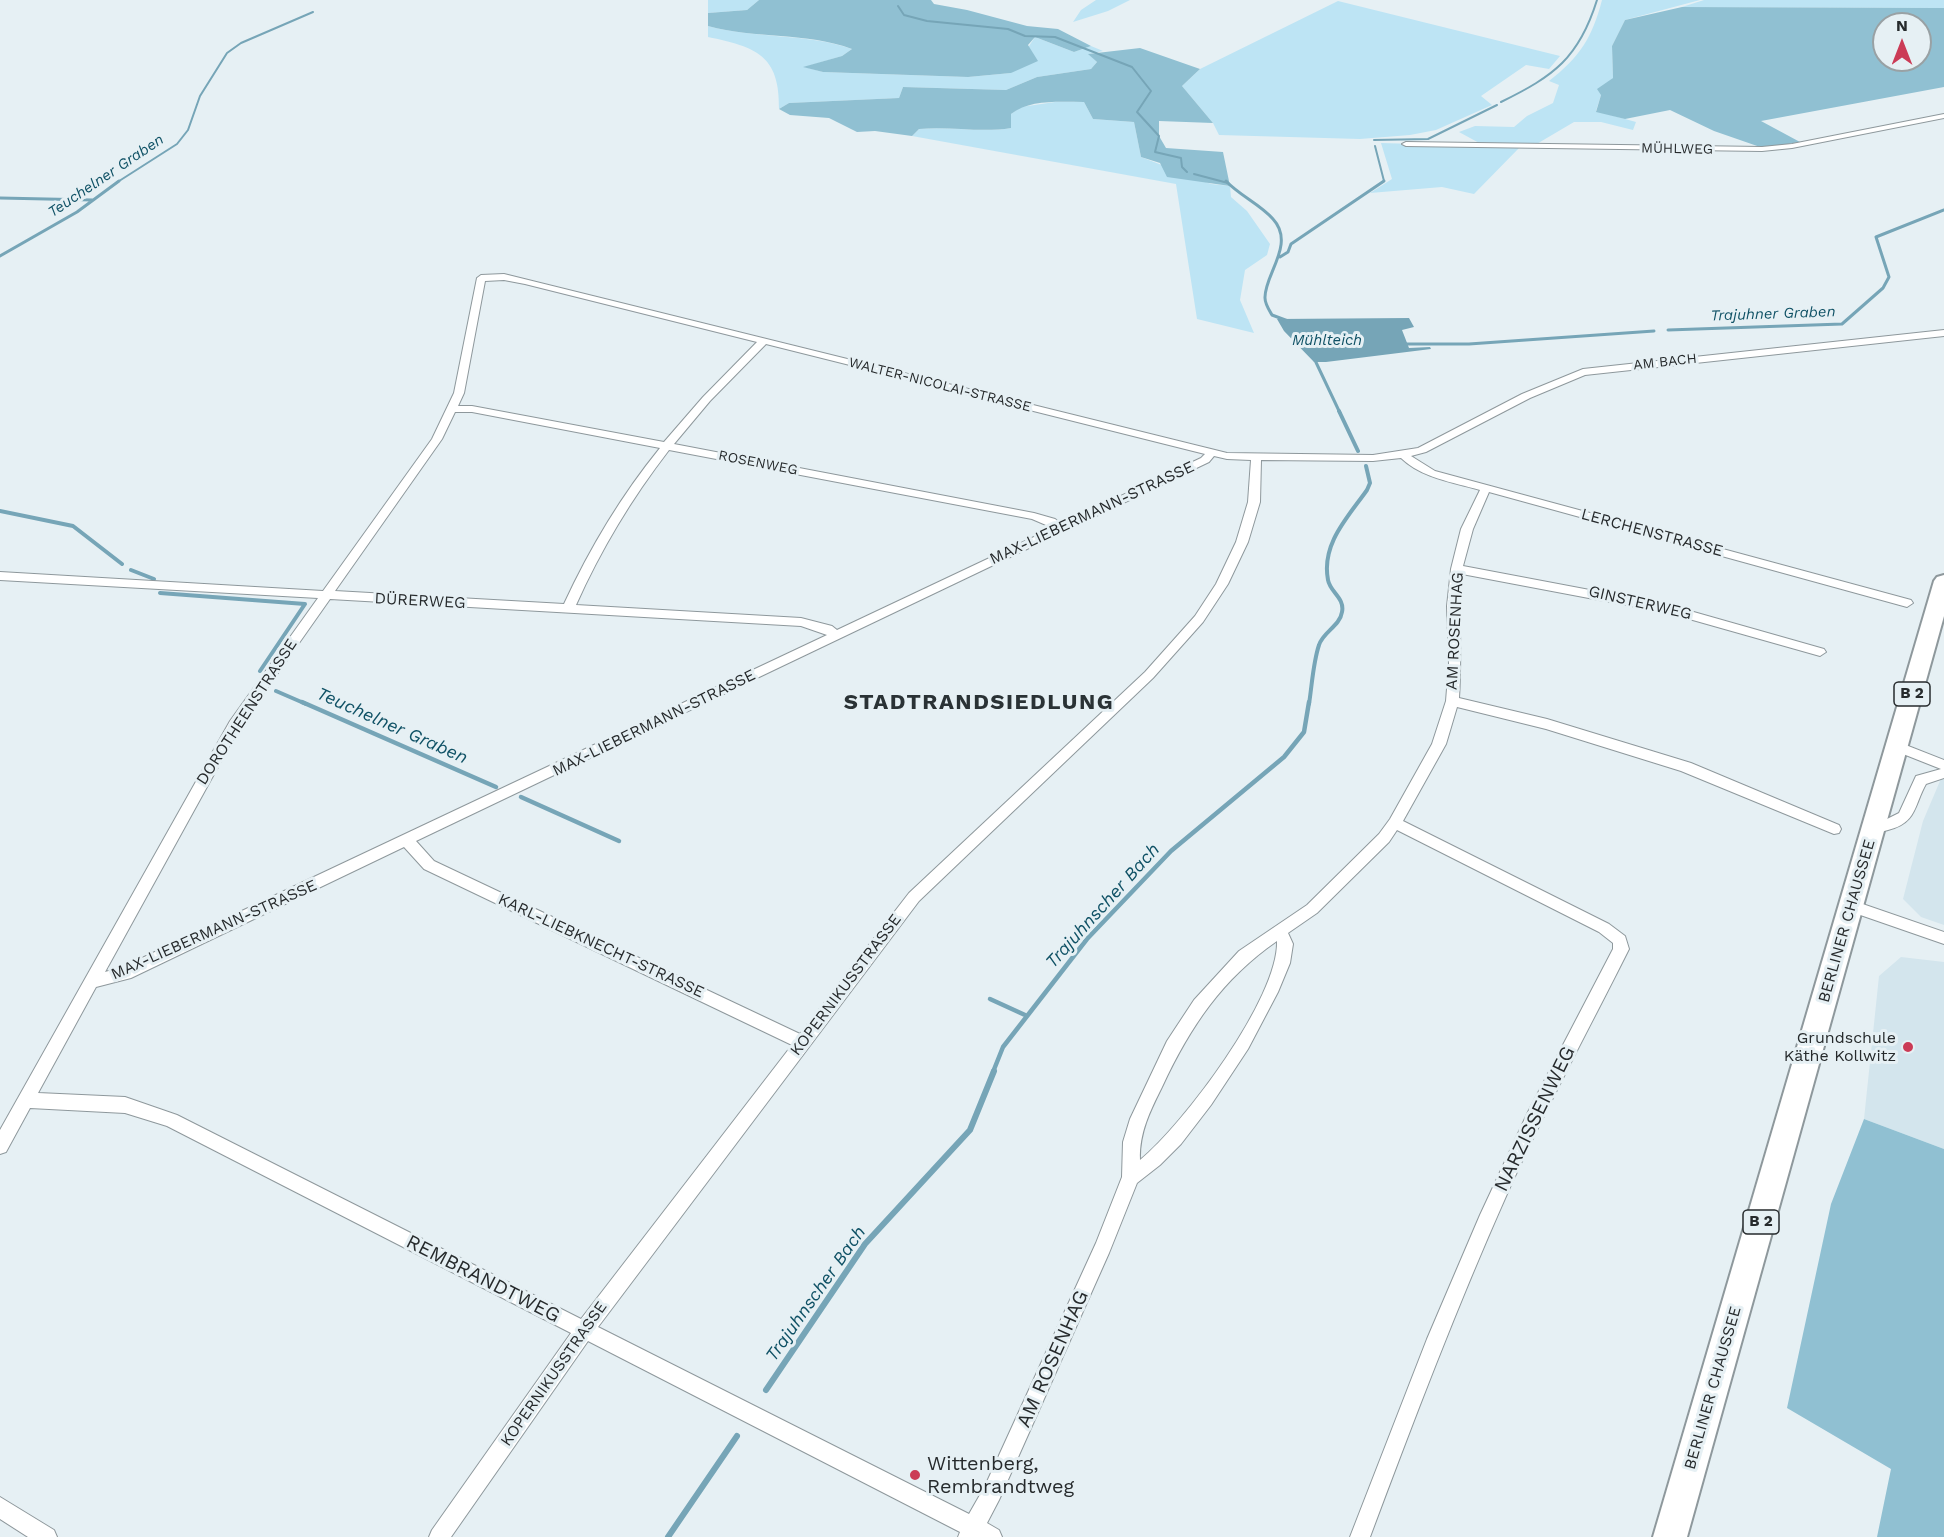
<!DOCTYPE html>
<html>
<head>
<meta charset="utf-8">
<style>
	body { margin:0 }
	#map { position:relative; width:1944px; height:1537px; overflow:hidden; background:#e6f0f4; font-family:"Work Sans",sans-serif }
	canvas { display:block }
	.north { position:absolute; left:1872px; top:12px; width:60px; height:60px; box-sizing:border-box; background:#e6f0f4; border:2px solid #99a1a4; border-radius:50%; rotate:0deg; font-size:16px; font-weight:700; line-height:24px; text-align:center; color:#262a2c }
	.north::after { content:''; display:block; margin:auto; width:21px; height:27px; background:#cb3b56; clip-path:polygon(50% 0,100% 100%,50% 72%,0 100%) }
</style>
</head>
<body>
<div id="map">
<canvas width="1944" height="1537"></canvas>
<div class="north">N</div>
</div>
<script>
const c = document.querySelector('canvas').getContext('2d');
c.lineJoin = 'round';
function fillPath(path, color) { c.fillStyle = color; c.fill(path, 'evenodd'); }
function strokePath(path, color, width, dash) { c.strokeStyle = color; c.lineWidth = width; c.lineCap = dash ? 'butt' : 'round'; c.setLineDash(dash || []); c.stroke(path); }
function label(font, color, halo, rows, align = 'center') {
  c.font = font + ' "Work Sans",sans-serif'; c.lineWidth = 6; c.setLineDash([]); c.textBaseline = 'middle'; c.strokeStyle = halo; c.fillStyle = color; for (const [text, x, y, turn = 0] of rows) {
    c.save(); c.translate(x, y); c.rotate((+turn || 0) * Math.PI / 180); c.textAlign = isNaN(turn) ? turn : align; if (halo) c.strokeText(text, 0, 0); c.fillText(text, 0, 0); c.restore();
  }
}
const built = new Path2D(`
	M1944 756V925L1921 917 1903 899 1923 821 1940 781Z
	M1901 957 1944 962V1149L1864 1119 1879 976Z`);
const green = new Path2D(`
	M708 0H759L747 10 708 13Z
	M1096 0H1130L1108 11 1073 22 1081 10Z
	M1602 0H1700L1625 20 1612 46 1613 78 1601 95 1596 111 1636 122 1633 130 1601 122H1574L1535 145 1481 144 1459 132 1475 126 1514 127 1527 116 1553 103 1559 85 1549 81C1580 57 1592 38 1602 0Z
	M1704 0H1944V8L1682 7Z
	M1338 1 1560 56 1549 69 1526 65 1481 96 1492 105 1436 130 1410 135 1360 139 1219 135 1213 123 1182 86 1200 69Z
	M708 26C755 39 807 33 852 49L842 56 805 67 823 72 968 77 1011 73 1035 37 1074 52 1091 46 1103 51 1089 54 1097 62 1091 69 1037 77 1006 90 903 87 899 98 789 103 779 109C780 55 756 47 708 37Z
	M1055 102H1084L1093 119 1134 122 1141 157 1211 184 1230 186 1231 197 1247 211 1270 244 1267 255 1245 270 1240 300 1254 333 1197 319 1176 184 912 136 919 129C950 126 981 133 1011 128V114L1021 107Z
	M1381 143 1520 147 1474 194 1442 187 1370 193 1392 179Z`);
const forest = new Path2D(`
	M759 0H931L934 4 967 10 1027 26 1058 29 1091 46 1074 52 1035 37 1028 45 1038 61 1011 73 968 77 823 72 803 67 842 56 852 49C807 32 755 39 708 26V13L747 10Z
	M1682 7 1944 8V87L1761 121 1800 142 1763 148 1714 131 1670 110 1625 119 1596 112 1601 95 1597 89 1613 78 1612 46 1625 20ZM1884 24H1920V60H1884Z
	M1140 48 1200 69 1182 86 1213 123 1159 121V136L1166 148 1223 152 1230 186 1167 177 1160 163 1141 157 1134 122 1093 119 1084 102C1060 102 1030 99 1011 114V128C981 133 950 126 919 129L912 136 875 131 857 132 829 118 790 115 779 109 789 103 899 98 903 87 1006 90 1037 77 1091 69 1097 62 1088 54Z
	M1864 1119 1944 1149V1537H1877L1891 1469 1787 1408 1831 1204Z`);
const water = new Path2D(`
	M1409 318 1414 327 1402 330 1409 348 1430 347 1431 349 1326 362H1314L1284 331 1277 319Z`);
const streamFar4 = new Path2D(`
	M898 6 904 15 927 21 1008 29 1025 36 1055 37 1132 67 1151 91 1137 112 1159 136 1155 152 1181 158 1182 167 1187 172
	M1501 102C1554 76 1579 58 1597 0
	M1374 140 1428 139 1497 105
	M1375 146 1384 181 1381 183
	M1194 174 1228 183
	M116 183 177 144 188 130 200 96 227 53 241 43 313 12`);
const streamFar3 = new Path2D(`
	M1226 181C1240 196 1260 204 1273 219 1296 244 1264 275 1265 298 1265 304 1269 310 1272 315L1288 321
	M0 198 93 200
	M0 256 77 212 119 181
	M1280 257 1288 252 1291 244 1384 181
	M1668 330 1842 324 1883 288 1889 277 1876 237 1944 210
	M1402 344H1469L1654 331
	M1313 356 1340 413`);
const streamFar2 = new Path2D(`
	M1339 411 1358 451
	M0 511 73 526 122 564
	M131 570 154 579
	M160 593 305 604 260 671
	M276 691 306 704
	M1309 704C1312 685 1313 663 1319 645 1323 632 1340 626 1342 612 1345 598 1330 592 1328 580 1321 544 1348 517 1367 490L1370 483 1366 466`);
const streamFar1 = new Path2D(`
	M302 702 496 787
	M521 797 619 841
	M990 999 1025 1015
	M993 1072 1003 1047 1087 939 1171 851 1284 757 1304 732 1309 702`);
const stream = new Path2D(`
	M766 1390 865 1244 970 1130 994 1071
	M668 1537 737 1436`);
const street = new Path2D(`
	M1944 114V118L1792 148 1762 151 1406 146 1402 144 1406 142 1762 147 1792 144Z
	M504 274 1227 453 1373 455 1418 448 1522 394 1583 369 1944 330V336L1585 375 1530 398 1426 452 1411 456 1435 471 1911 600 1913 603 1907 607 1489 492 1473 529 1463 566 1669 605 1824 649 1826 652 1820 656 1668 613 1462 574C1458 615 1462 656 1459 698L1547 719 1691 763 1839 825 1841 829 1839 833 1834 834 1681 771 1546 729 1457 707 1446 744 1403 821 1609 924 1625 936 1629 949C1588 1031 1544 1111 1507 1194 1457 1306 1413 1422 1370 1537H1350L1427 1339 1480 1215 1528 1112 1613 949V943L1599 932 1397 830 1389 842 1317 913 1288 933 1293 944 1290 963 1278 992 1248 1049 1211 1105 1181 1144 1160 1165 1137 1183 1109 1253 999 1500 987 1523 999 1530 1002 1537H958L960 1532 588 1341 451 1537H429L432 1530 571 1333 167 1126 125 1113 30 1108 6 1152 0 1154V1130L230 721 318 598 0 580V572L323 591 432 439 454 393 477 278 481 275ZM504 280 525 284 757 342 703 397 664 442 472 406H458L464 393 485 281ZM766 344 1205 454 1201 458 1062 524 1055 519 1034 513 674 444 710 401ZM455 412H472L660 448C621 496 590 548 564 604L335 591 442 439ZM669 450 1032 519 1053 528 837 630 832 626 801 618 576 605C601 549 632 498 669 450ZM1214 456 1227 459 1251 460 1248 502 1236 542 1216 584 1195 616 1145 672 909 893 800 1034 434 861 416 841 1209 462ZM1401 458C1422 478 1452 482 1480 490L1461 529 1451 569 1447 606 1449 664 1446 701 1432 744 1390 819 1379 834 1307 905 1239 951 1194 1000 1167 1041 1130 1119 1123 1142 1122 1177 1096 1243 985 1486 969 1514 598 1327 919 901 1153 678 1203 622 1228 584 1248 542 1260 502 1261 460 1373 461ZM330 599 801 626 827 635 123 967 105 972 240 727ZM404 847 424 869 792 1045 581 1319 177 1115 125 1097 38 1093 96 987 131 978ZM1277 941C1279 998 1183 1125 1140 1160 1139 1133 1150 1111 1162 1087 1190 1027 1222 979 1277 941Z
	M1898 742 1944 760V778L1926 784C1914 805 1917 823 1888 830 1882 832 1875 833 1869 831L1867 827 1869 823 1887 819 1899 813 1916 776 1941 769 1893 750 1891 747Z
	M1851 900 1944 932V944L1846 910 1844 906 1846 902Z
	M0 1497 54 1530 57 1537H28L0 1519Z`);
const primary = new Path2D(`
	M1944 575V616L1687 1537H1653L1934 581 1937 577Z`);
const markers = [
	[1908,1047,6,"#cb3b56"],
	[915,1475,6,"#cb3b56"]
];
const farStreetnames = [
	["MÜHLWEG",1677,149,1],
	["AM BACH",1665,362,-6],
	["WALTER-NICOLAI-STRASSE",940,385,14],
	["ROSENWEG",758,463,11]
];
const farWaternames = [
	["Teuchelner Graben",106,176,-34],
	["Trajuhner Graben",1773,314,-2],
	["Mühlteich",1327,341]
];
const shields = [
	[1912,694,36],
	[1761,1222,36]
];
const shieldNames = [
	["B 2",1912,694],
	["B 2",1761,1222]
];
const streetNames = [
	["MAX-LIEBERMANN-STRASSE",1092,513,-25],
	["LERCHENSTRASSE",1652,533,15],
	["DÜRERWEG",420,601,3],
	["GINSTERWEG",1640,603,13],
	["AM ROSENHAG",1455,631,-87],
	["DOROTHEENSTRASSE",247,712,-57],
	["MAX-LIEBERMANN-STRASSE",654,723,-26],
	["BERLINER CHAUSSEE",1847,921,-74],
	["MAX-LIEBERMANN-STRASSE",214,930,-24],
	["KARL-LIEBKNECHT-STRASSE",601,946,25],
	["KOPERNIKUSSTRASSE",846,985,-53],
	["KOPERNIKUSSTRASSE",554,1374,-55],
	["BERLINER CHAUSSEE",1713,1388,-74]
];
const poiNames = [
	["Grundschule",1896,1038],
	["Käthe Kollwitz",1896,1056]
];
const waterNames = [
	["Teuchelner Graben",392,726,24],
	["Trajuhnscher Bach",1103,906,-48],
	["Trajuhnscher Bach",816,1294,-55]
];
const nearStreetnames = [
	["NARZISSENWEG",1535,1119,-64],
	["REMBRANDTWEG",483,1279,27],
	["AM ROSENHAG",1053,1359,-66]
];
const nearPoinames = [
	["Wittenberg,",927,1464],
	["Rembrandtweg",927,1487]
];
const districtNames = [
	["STADTRANDSIEDLUNG",979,703]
];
fillPath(built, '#d3e5ed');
fillPath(green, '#bde4f4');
fillPath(forest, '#90c0d2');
fillPath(water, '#76a5b7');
strokePath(streamFar4, '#76a5b7', 2);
strokePath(streamFar3, '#76a5b7', 3);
strokePath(streamFar2, '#76a5b7', 4);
strokePath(streamFar1, '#76a5b7', 4.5);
strokePath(stream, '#76a5b7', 6);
strokePath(street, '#8e989c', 2);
strokePath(primary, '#8e989c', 4);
fillPath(street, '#fff');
fillPath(primary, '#fff');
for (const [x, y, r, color] of markers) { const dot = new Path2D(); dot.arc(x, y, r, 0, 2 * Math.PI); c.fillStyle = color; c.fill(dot); strokePath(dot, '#e6f0f4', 2); }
label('14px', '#262a2c', '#e6f0f4', farStreetnames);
label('italic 15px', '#0f5165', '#e6f0f4', farWaternames);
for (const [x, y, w] of shields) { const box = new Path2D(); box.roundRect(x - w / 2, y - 12, w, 24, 4.5); c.fillStyle = '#e6f0f4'; c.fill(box); strokePath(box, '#262a2c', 1.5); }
label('bold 15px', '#262a2c', null, shieldNames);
label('16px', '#262a2c', '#e6f0f4', streetNames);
label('16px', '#262a2c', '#e6f0f4', poiNames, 'right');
label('italic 18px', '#0f5165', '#e6f0f4', waterNames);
label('20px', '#262a2c', '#e6f0f4', nearStreetnames);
label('20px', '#262a2c', '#e6f0f4', nearPoinames, 'left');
c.letterSpacing = '1.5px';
label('bold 22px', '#2a3235', '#e6f0f4', districtNames);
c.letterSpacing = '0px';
</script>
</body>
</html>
